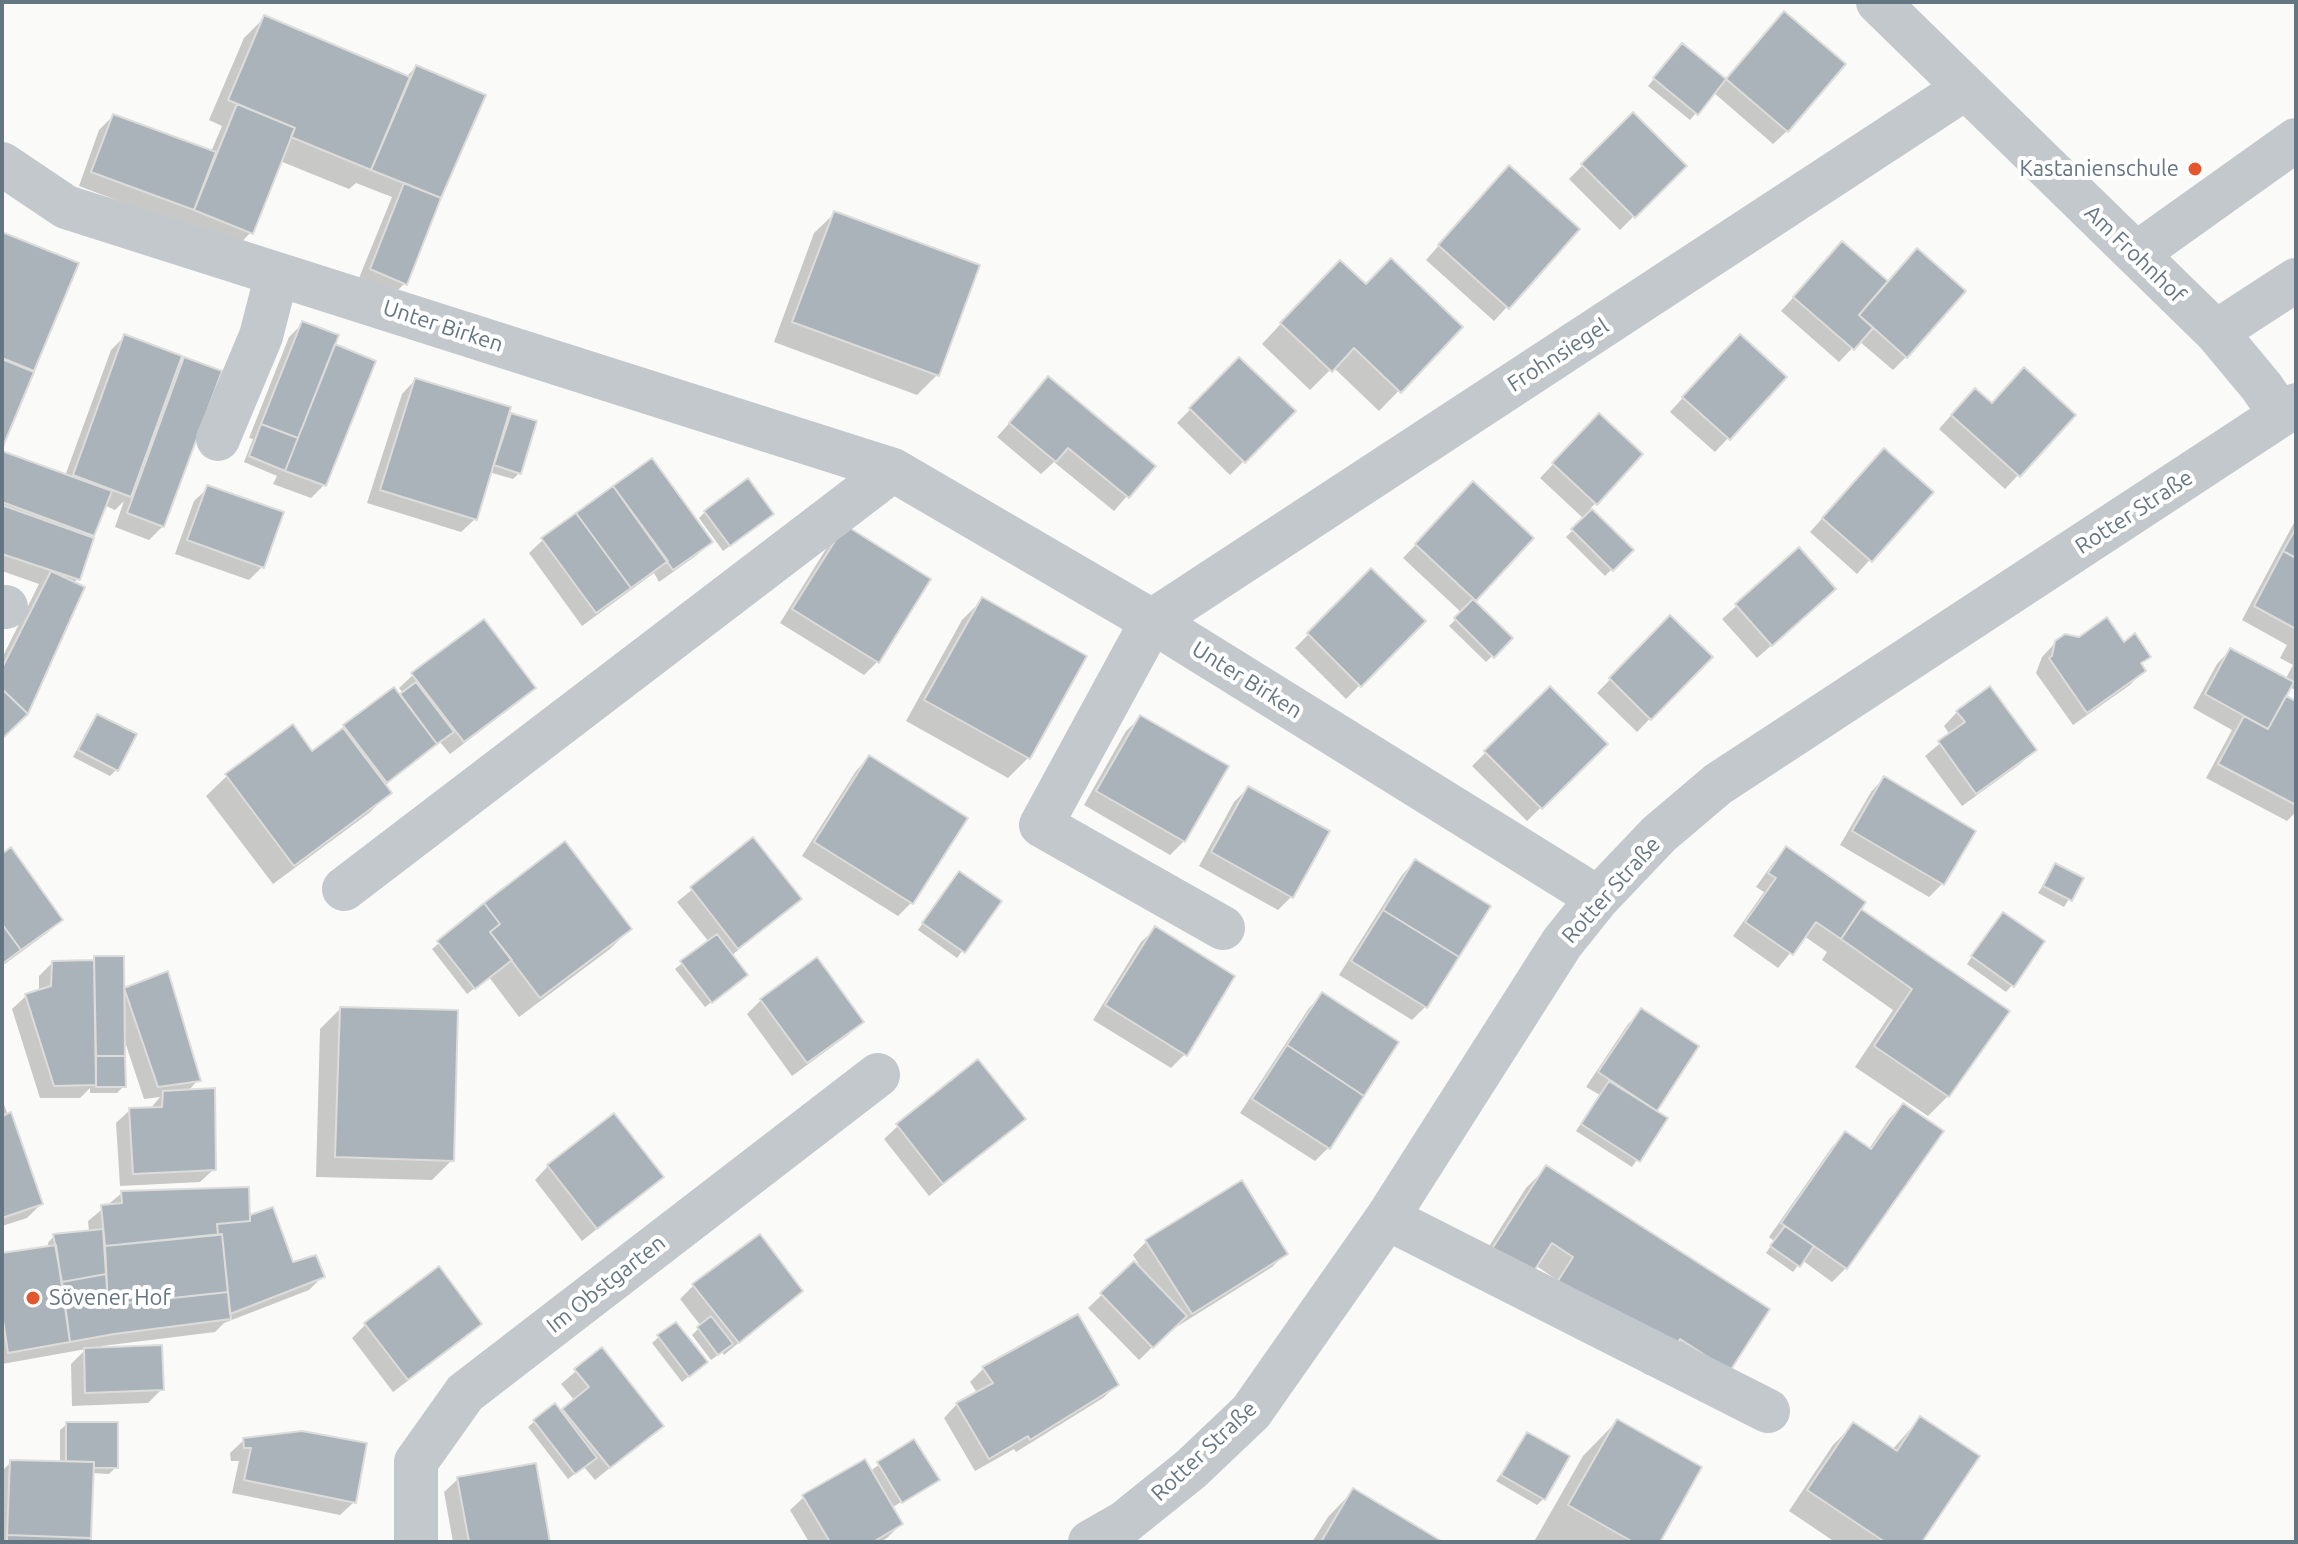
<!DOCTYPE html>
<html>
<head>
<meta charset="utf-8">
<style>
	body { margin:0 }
	#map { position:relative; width:2298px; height:1544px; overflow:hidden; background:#fafaf8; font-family:Ubuntu,sans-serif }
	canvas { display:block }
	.frame { position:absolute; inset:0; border:4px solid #657683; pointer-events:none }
</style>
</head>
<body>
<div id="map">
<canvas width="2298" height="1544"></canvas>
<div class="frame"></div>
</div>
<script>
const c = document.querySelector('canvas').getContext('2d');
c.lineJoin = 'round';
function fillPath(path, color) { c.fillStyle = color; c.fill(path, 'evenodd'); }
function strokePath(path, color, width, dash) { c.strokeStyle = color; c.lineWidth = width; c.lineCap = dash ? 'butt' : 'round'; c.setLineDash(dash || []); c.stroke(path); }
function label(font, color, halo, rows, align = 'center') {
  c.font = font + ' Ubuntu,sans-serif'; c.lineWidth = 8; c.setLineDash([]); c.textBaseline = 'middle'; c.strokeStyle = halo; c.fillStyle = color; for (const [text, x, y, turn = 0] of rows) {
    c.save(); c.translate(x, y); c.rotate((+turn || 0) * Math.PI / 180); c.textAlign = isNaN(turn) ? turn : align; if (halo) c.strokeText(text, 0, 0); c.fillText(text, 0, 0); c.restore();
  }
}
const shadow = new Path2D(`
	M264 18 406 77 416 67 405 283 391 297 357 283 392 197 356 183 349 189 280 161 251 232 238 246 79 186 99 130 113 116 211 152 222 126 209 120 244 38Z
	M1770 28 1787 131 1773 144 1713 92 1690 120 1648 86 1683 45 1725 81Z
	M1633 115 1684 166 1620 230 1569 179Z
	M1496 181 1578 229 1494 321 1426 260Z
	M835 213 937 375 917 395 774 342 814 233Z
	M1842 244 1887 283 1906 357 1893 370 1859 341 1839 362 1781 311Z
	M1320 282 1365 286 1461 327 1379 411 1333 367 1310 390 1262 344Z
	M303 323 333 345 324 485 311 498 273 484 277 476 244 462 253 439 249 438 289 337Z
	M125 336 176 368 185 359 163 526 149 540 115 527 124 501 115 510 104 505 78 579 73 583 2 737V658L39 584 2 571V453L65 476 111 350Z
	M1726 350 1785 377 1715 452 1670 412Z
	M1239 360 1293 411 1230 475 1177 423Z
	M1048 379 1153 466 1114 511 1054 462 1041 474 997 437Z
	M415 380 505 422 511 415 519 473 513 479 489 472 475 519 461 532 367 503 402 394Z
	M1961 404 1991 405 2074 415 2005 489 1939 429Z
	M1599 416 1641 454 1590 509 1631 550 1605 576 1566 537 1584 519 1540 478Z
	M1870 465 1931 492 1857 574 1810 532Z
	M208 488 263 566 249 580 175 554 194 501Z
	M1460 498 1531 538 1473 601 1510 638 1486 662 1449 626 1462 613 1403 558Z
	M705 512 765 520 723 551 699 518Z
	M2296 519V690L2289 687 2284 696 2296 703V812L2287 821 2206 778 2232 730 2193 708 2217 664 2230 650 2285 680 2293 665 2280 658 2287 645 2242 620Z
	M543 540 711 541 697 555 659 582 654 573 582 626 529 553Z
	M831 541 928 579 877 662 864 675 780 623Z
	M1799 550 1820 603 1757 658 1722 619Z
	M1371 571 1423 621 1346 699 1295 648Z
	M982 600 1028 758 1008 778 906 721 962 620Z
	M1670 618 1710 657 1637 732 1597 693Z
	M2056 642 2123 645 2148 656 2140 665 2143 671 2130 685 2073 725 2036 673 2042 657Z
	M413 675 533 688 520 701 450 754 440 742 428 750 384 786 389 793 369 813 273 884 206 796 227 776 311 753 345 727 404 694 399 688Z
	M1550 689 1605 744 1527 821 1472 766Z
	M1957 712 2034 750 2020 764 1962 806 1925 756 1950 735 1944 726Z
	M97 717 116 770 110 776 73 757 91 723Z
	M1140 718 1226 767 1184 841 1170 855 1084 805 1126 731Z
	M869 757 911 903 898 916 802 856 856 771Z
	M1884 778 1942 884 1929 897 1840 845 1871 792Z
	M1248 788 1291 897 1278 910 1199 866 1234 802Z
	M753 840 799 899 731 956 739 981 705 1007 675 969 709 942 677 902Z
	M1786 849 1859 909 2007 1011 1948 1096 1928 1116 1855 1067 1893 1010 1822 960 1827 952 1804 936 1778 968 1733 936 1764 892 1756 887 1773 863Z
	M2 856 61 920 47 933 2 966Z
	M1415 861 1425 1007 1412 1020 1339 975 1402 875Z
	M2056 865 2081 879 2064 907 2038 893Z
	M953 880 999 901 957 958 918 930Z
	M484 906 630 929 610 949 519 1017 489 977 467 994 432 949Z
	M1997 921 2012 985 2006 992 1967 964Z
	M1155 929 1185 1054 1171 1068 1093 1020 1141 942Z
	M95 958 122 993 126 990 198 1080 188 1091 214 1169 200 1182 120 1186 116 1123 130 1110 150 1109 160 1097 144 1099 124 1039V1086L117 1093H90V1088L80 1098H40L12 1009 26 996 39 992V976L53 962H91Z
	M816 960 861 1022 848 1035 792 1076 747 1014 761 1000Z
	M1322 995 1328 1148 1315 1161 1240 1113 1309 1008Z
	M340 1009 452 1160 432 1180 316 1177 320 1029Z
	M1641 1011 1697 1047 1655 1112 1665 1119 1632 1167 1576 1131 1600 1095 1586 1087 1628 1024Z
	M2 1099 41 1204 27 1218 2 1226Z
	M1903 1105 1941 1132 1846 1268 1832 1282 1802 1260 1793 1272 1766 1253 1774 1241 1769 1237 1832 1147 1846 1134 1869 1149 1889 1119Z
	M1023 1119 929 1196 884 1139 898 1126Z
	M548 1166 661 1177 582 1241 535 1180Z
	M1546 1168 1728 1370 1662 1360 1647 1375 1537 1305 1554 1278 1535 1265 1474 1270 1526 1188Z
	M122 1193 248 1217 272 1210 292 1265 322 1277 309 1290 224 1323 215 1332 102 1346V1349L162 1389 148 1403 72 1406 71 1364 86 1349 2 1364V1255L49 1248 48 1243 54 1236 89 1232 88 1221Z
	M759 1236 800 1291 724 1355 722 1352 711 1360 692 1335 701 1326 680 1299 693 1286Z
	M1147 1241 1285 1254 1272 1267 1178 1326 1176 1324 1139 1360 1088 1308 1134 1264 1143 1271 1133 1255Z
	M1078 1317 1117 1385 1103 1398 1016 1452 1014 1449 975 1471 944 1418 957 1404 978 1394 970 1382 983 1369Z
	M366 1324H479L466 1337 393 1392 352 1338Z
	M659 1337 699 1368 682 1382 652 1343Z
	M601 1350 661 1426 595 1480 584 1467 568 1479 528 1427 535 1421 561 1414 575 1401 561 1384Z
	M1920 1418V1542H1835L1789 1511 1833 1445 1853 1425 1892 1450Z
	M1617 1421 1658 1542H1540L1535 1540 1583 1456Z
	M67 1424 116 1467 109 1474 91 1473 89 1542H2V1471L11 1462 60 1463V1430Z
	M1528 1434 1543 1499 1537 1505 1496 1481Z
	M244 1440 354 1502 340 1515 232 1493 239 1461H231L230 1453Z
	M913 1442 933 1482 893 1507 901 1524 887 1538 880 1542H809L790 1510 804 1497 870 1471Z
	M458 1479 548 1542H453L444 1492Z
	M1353 1491 1439 1542H1312L1328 1517Z`);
const building = new Path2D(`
	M1784 11 1846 64 1788 132 1726 79Z
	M264 15 410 77 371 170 291 137 295 128 228 100Z
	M1682 43 1726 79 1698 115 1653 78Z
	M416 65 486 95 441 198 371 170Z
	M237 104 295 128 253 234 194 210Z
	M1633 112 1687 166 1635 218 1581 164Z
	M113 114 216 152 194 210 91 172Z
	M1509 165 1580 229 1509 309 1438 245Z
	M404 183 441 198 407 285 370 269Z
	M834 211 980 265 939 376 792 322Z
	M2 232 79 263 34 371 2 358Z
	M1842 241 1888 281 1859 315 1873 328 1854 350 1793 297Z
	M1917 248 1966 291 1907 358 1859 315Z
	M1391 258 1463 327 1401 393 1354 348 1332 372 1280 323 1340 260 1366 284Z
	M302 321 339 335 298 438 261 424Z
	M124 334 182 356 131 497 73 475Z
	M1740 334 1787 377 1730 440 1682 397Z
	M335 344 376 361 326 486 285 471Z
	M184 357 222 371 164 527 127 513Z
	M1239 357 1296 411 1245 463 1189 408Z
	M2 359 34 372 2 449Z
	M2024 367 2076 415 2020 477 1951 415 1975 388 1992 403Z
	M1048 376 1156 466 1129 498 1068 448 1056 462 1009 423Z
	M415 378 511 407 477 520 380 490Z
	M511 413 537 421 521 474 494 465Z
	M1599 413 1643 454 1597 505 1552 463Z
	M261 424 298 438 285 471 249 456Z
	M1884 448 1934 492 1872 562 1822 518Z
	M2 451 112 491 94 536 2 502Z
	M652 458 713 542 673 570 613 486Z
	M748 478 774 514 730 546 704 511Z
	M1473 481 1534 538 1476 601 1415 544Z
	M207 485 284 512 264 568 187 540Z
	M613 486 668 561 631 588 576 513Z
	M2 505 94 538 80 580 2 554Z
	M1592 509 1634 550 1613 571 1571 529Z
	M576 513 631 588 596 613 541 538Z
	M845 525 931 579 879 663 792 609Z
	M2296 528V558L2283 551Z
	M1799 547 1836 589 1772 646 1735 604Z
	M2283 551 2296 558V629L2254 606Z
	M1371 568 1426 621 1361 687 1307 633Z
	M51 571 85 587 28 714 2 689V668Z
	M982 597 1087 656 1030 759 924 700Z
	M1473 599 1513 638 1494 658 1454 618Z
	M1670 615 1713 657 1651 720 1609 678Z
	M2107 617 2124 642 2135 633 2151 657 2141 663 2146 671 2087 713 2049 658 2052 656 2055 641 2065 634 2079 637Z
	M484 619 536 688 464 742 411 673Z
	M2230 648 2294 682 2268 729 2205 694Z
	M416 682 454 732 437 744 400 694Z
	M1550 686 1608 744 1542 809 1484 751Z
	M1990 686 2037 750 1976 794 1938 741 1965 722 1956 711Z
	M394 687 437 744 387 783 343 725Z
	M2 689 28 714 2 739Z
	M2286 696 2296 701V805L2218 764 2244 716 2268 729Z
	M97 714 137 734 118 771 78 750Z
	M1140 715 1229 766 1185 842 1096 791Z
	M293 724 312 751 343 728 392 793 294 866 225 774Z
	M869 755 968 818 913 904 814 842Z
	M1884 776 1976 831 1944 885 1852 831Z
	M1248 786 1330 831 1293 898 1211 852Z
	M753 837 802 899 738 949 690 887Z
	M565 841 632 929 540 998 490 932 500 924 484 903Z
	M1786 846 1866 902 1841 939 1816 922 1793 955 1745 922 1776 878 1768 873Z
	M11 847 63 920 21 950 2 924V854Z
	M1415 859 1491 906 1459 957 1383 910Z
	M2055 863 2084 878 2072 901 2043 886Z
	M959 871 1002 901 965 953 922 923Z
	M484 903 500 924 490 932 512 960 475 989 437 941Z
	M1861 909 2010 1011 1949 1097 1874 1046 1912 989 1841 939Z
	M1383 910 1459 957 1427 1008 1351 961Z
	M2003 912 2045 941 2014 987 1971 956Z
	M2 924 21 950 2 964Z
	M1155 926 1235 976 1187 1056 1105 1005Z
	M717 934 748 975 712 1003 680 961Z
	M94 956H124L125 1056H96Z
	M817 957 864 1022 807 1063 760 999Z
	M94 960 96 1085 54 1086 25 994 51 986 52 961Z
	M168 971 201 1081 158 1087 124 988Z
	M1322 992 1399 1042 1364 1096 1287 1045Z
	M340 1007 458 1010 454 1161 335 1157Z
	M1641 1008 1699 1046 1657 1111 1598 1072Z
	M1287 1045 1364 1096 1330 1149 1252 1099Z
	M96 1056H125L126 1087H96Z
	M978 1059 1026 1119 943 1184 896 1124Z
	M1609 1081 1668 1118 1640 1162 1581 1124Z
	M215 1088 216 1170 133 1174 129 1108 162 1107 163 1091Z
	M1903 1103 1944 1131 1847 1269 1781 1223 1845 1131 1871 1149Z
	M11 1112 43 1204 2 1218V1116Z
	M614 1113 664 1177 597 1229 547 1165Z
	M1546 1165 1770 1309 1730 1371 1680 1339 1669 1356 1556 1284 1573 1257 1552 1243 1532 1274 1492 1249Z
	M1242 1180 1288 1254 1192 1314 1145 1240Z
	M249 1187 250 1221 217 1224 218 1235 105 1246 101 1205 122 1203 121 1191Z
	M273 1207 293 1262 316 1255 325 1277 230 1314 222 1234 218 1235 217 1224 250 1221V1215Z
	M1785 1226 1814 1246 1800 1267 1770 1246Z
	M103 1229 106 1274 62 1282 53 1234Z
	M222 1234 228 1292 108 1305 105 1246Z
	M760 1234 803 1291 739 1343 692 1284Z
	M56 1245 70 1342 8 1353 2 1313V1253Z
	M1134 1261 1187 1316 1153 1348 1100 1293Z
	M439 1266 482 1324 408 1380 364 1323Z
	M106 1274 108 1305 228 1292 231 1319 114 1334 70 1342 62 1282Z
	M1078 1314 1119 1385 1030 1440 1028 1436 989 1459 956 1403 993 1383 982 1367Z
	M711 1316 733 1344 718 1355 697 1327Z
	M676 1322 708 1362 689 1377 657 1335Z
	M162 1345 164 1390 85 1393 84 1348Z
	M602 1347 664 1426 610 1468 562 1409 589 1387 574 1369Z
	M555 1403 597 1458 575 1474 533 1420Z
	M1920 1416 1980 1456 1922 1542H1885L1807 1490 1853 1422 1897 1451Z
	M1617 1419 1702 1467 1660 1542H1633L1568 1505Z
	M66 1422H118V1468H94V1462L66 1461Z
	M302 1431 367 1443 356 1503 244 1480 251 1448H244L243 1438Z
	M1527 1432 1570 1456 1545 1500 1501 1475Z
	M914 1439 940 1480 902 1503 877 1462Z
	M865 1459 903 1524 873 1542H830L802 1495Z
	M10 1460 94 1462 91 1538 7 1535Z
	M536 1463 550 1542H469L457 1477Z
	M1353 1488 1443 1542H1321Z
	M7 1535 91 1538 90 1542H7Z`);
const minor = new Path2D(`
	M1878 2 2216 332 2261 386 2280 413
	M2 164 66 207 893 470 1152 621 1598 898
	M2136 254 2296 140
	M2216 332 2296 280
	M218 439 261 336 277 274
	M2 607H6
	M344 889 893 470
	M1223 928 1041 825 1152 621 1964 89
	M1387 1218 1768 1411
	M416 1542V1462L465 1393 878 1075
	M1090 1542 1125 1522 1191 1469 1251 1412 1387 1218 1562 943 1598 898 1659 834 1718 784 2296 405`);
const markers = [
	[2195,169,8,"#e4572e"],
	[33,1298,8,"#e4572e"]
];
const poiNames = [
	["Kastanienschule",2179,169],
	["Sövener Hof",49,1298,"left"]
];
const streetNames = [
	["Am Frohnhof",2135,254,44],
	["Unter Birken",443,326,18],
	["Frohnsiegel",1558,355,-33],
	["Rotter Straße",2134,512,-33],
	["Unter Birken",1247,680,32],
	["Rotter Straße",1611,890,-48],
	["Im Obstgarten",606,1284,-38],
	["Rotter Straße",1204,1451,-43]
];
fillPath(shadow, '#0003');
fillPath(building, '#aab3b9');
strokePath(building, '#dcdcda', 2);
strokePath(minor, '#c3c8cc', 44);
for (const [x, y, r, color] of markers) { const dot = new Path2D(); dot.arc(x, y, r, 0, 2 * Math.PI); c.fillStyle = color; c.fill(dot); strokePath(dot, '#fff', 3); }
label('22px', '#657683', '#fff', poiNames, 'right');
label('22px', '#657683', '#fff', streetNames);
</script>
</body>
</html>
